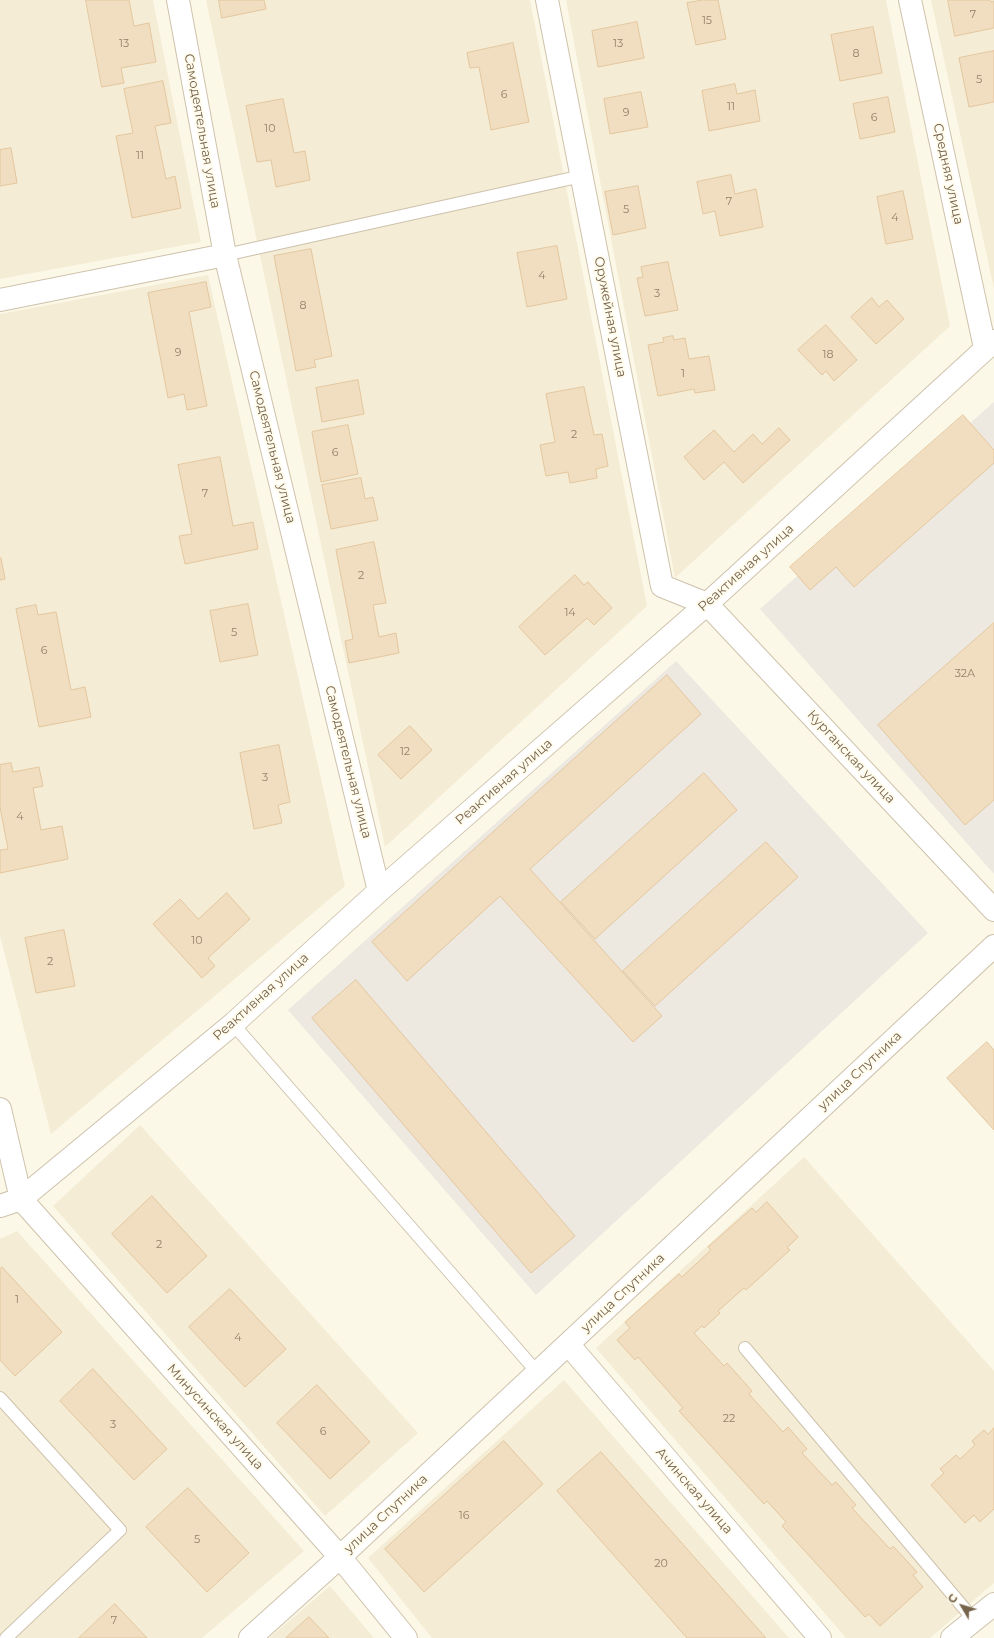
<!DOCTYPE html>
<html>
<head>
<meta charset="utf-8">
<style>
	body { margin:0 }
	#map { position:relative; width:994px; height:1638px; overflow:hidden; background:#fcf8e7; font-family:Montserrat,sans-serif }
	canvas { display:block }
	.north { position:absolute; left:942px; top:1586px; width:40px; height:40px; -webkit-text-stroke:3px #fffbed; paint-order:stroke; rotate:308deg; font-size:11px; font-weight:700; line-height:16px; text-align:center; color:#76634b }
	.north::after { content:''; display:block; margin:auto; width:14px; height:18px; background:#76634b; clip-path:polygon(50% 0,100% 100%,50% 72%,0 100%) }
</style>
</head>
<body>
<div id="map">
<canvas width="994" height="1638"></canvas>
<div class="north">С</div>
</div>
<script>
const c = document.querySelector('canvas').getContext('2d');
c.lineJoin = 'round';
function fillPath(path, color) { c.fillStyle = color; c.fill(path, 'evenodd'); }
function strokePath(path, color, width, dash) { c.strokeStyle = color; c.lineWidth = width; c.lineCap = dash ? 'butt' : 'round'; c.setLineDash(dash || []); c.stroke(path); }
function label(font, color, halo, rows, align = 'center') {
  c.font = font + ' Montserrat,sans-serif'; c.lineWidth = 4; c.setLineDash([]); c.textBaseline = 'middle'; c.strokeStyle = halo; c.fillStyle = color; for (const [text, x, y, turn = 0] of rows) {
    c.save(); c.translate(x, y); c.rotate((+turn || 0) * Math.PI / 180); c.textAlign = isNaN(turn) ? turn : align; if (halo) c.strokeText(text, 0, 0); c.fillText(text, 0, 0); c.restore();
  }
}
const residential = new Path2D(`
	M0 0H153L201 242 0 279Z
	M206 0H530L647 606 385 847Z
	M566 0H886L950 326 675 578Z
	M931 0H994V289Z
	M208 275 345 886 51 1134 0 936V314Z
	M140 1125 418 1433 325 1516 53 1206Z
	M804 1157 994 1371V1583L930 1638H846L596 1348Z
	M17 1231 304 1551 202 1638H0V1239Z
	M564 1380 789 1638H432L368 1558Z
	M330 1586 374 1638H269Z`);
const industrial = new Path2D(`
	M994 402V874L760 609Z
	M676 661 928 933 536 1295 288 1010Z`);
const building = new Path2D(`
	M86 0H129L134 26 149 23 156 62 121 68 124 83 102 87Z
	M219 0H264L266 9 222 18Z
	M703 0H718L726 39 696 45 687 3Z
	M948 0H990L991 2 994 1V28L955 36Z
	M637 22 644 58 598 67 592 31Z
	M873 27 882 73 840 81 831 35Z
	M513 43 529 122 491 130 479 67 470 68 467 53Z
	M994 51V102L969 107 959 58Z
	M163 81 171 123 155 126 166 179 175 176 181 208 132 218 116 136 133 133 124 89Z
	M735 84 737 94 755 90 760 121 709 131 702 91Z
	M641 92 648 127 610 134 604 99Z
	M888 97 895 132 860 139 853 104Z
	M283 99 294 153 305 151 310 180 276 187 271 160 257 162 246 106Z
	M11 148 17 183 0 186V150Z
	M731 175 735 194 756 189 763 227 720 236 715 211 703 214 697 182Z
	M638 186 646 228 613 235 605 192Z
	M903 191 913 239 886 244 877 197Z
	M557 246 567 299 527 307 517 253Z
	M311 249 332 356 314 360 316 367 296 371 274 256Z
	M668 262 678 310 645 316 637 278 643 277 641 267Z
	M206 282 211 307 189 312 207 406 187 410 184 394 168 398 148 293Z
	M872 298 879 307 887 300 904 319 876 344 851 317Z
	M826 325 857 360 834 381 826 371 822 375 798 350Z
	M673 336 674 340 685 338 689 359 709 356 715 390 695 393 694 389 658 396 648 345 664 342 663 338Z
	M358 380 364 414 322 422 316 388Z
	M584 387 594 435 602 434 608 466 596 469 597 478 570 483 568 472 546 476 540 445 555 442 546 394Z
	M963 415 994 450V463L854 587 836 567 810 590 790 567Z
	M348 425 358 474 321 482 312 432Z
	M779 428 790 440 743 483 724 462 704 480 684 457 714 430 734 452 753 434 762 444Z
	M220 457 233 526 253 522 258 549 185 564 179 536 192 534 178 465Z
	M361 478 365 499 373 497 378 520 331 529 322 485Z
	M374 542 386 603 373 605 379 637 396 633 399 653 349 663 345 641 353 639 336 550Z
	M0 558H1L5 579 0 580Z
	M575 575 584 585 588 582 612 608 594 625 587 618 545 655 519 627Z
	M248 604 258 655 220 662 210 611Z
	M36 605 38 615 56 612 71 690 85 687 91 717 39 727 16 609Z
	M994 623V800L965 825 878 725Z
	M667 675 701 714 530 869 662 1016 633 1042 500 896 407 981 372 942Z
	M410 726 432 750 401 779 378 755Z
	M279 745 290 802 278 805 282 823 254 829 240 753Z
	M11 763 13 772 39 767 43 786 33 788 41 830 62 826 68 859 0 873V850L8 849 0 807V765Z
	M704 773 737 810 595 939 561 902Z
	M766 842 798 877 655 1006 623 971Z
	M227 893 250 919 208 958 215 966 202 978 153 924 180 899 198 919Z
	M64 930 75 986 36 993 25 938Z
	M356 980 575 1236 531 1273 312 1018Z
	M987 1042 994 1050V1130L947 1078Z
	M152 1196 207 1256 167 1293 112 1234Z
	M767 1202 798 1237 787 1248 790 1250 746 1290 744 1288 718 1311 720 1313 704 1328 702 1326 694 1333 724 1366 727 1363 752 1391 749 1394 783 1432 788 1427 807 1449 802 1453 832 1485 836 1482 856 1505 852 1508 890 1549 893 1546 917 1572 913 1575 923 1587 880 1626 869 1614 865 1617 782 1526 786 1522 767 1501 764 1504 679 1411 683 1408 638 1357 635 1360 617 1340 630 1328 625 1322 679 1274 682 1277 711 1250 708 1247 752 1208 756 1212Z
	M2 1267 62 1332 15 1376 0 1360V1269Z
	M230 1289 286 1349 245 1387 189 1327Z
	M93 1369 167 1449 134 1480 60 1401Z
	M317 1385 370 1442 330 1479 277 1423Z
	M994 1428V1509L980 1522 974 1515 965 1523 931 1485 944 1473 940 1469 956 1455 960 1459 975 1445 972 1441 984 1430 988 1434Z
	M504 1441 543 1484 424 1592 385 1549Z
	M601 1452 766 1638H687L557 1491Z
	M188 1488 249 1553 207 1592 146 1527Z
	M115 1604 147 1638H79Z
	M309 1617 329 1638H286Z`);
const lane = new Path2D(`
	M225 255 582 176
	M233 1024 537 1372
	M745 1348 974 1620
	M0 1398 120 1530 6 1638`);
const street = new Path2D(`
	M178 0 225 255 379 891
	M547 0 662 586 707 604 994 910
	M910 0 985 348
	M0 300 225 255
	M0 1109 21 1199 340 1557 406 1638
	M0 1206 21 1199 233 1024 379 891 707 604 994 341
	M568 1344 820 1638
	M250 1638 340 1557 994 946
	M952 1638 994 1604`);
const numberNames = [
	["7",973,15],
	["15",707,21],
	["13",124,44],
	["13",618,44],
	["8",856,54],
	["5",979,80],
	["6",504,95],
	["11",731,107],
	["9",626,113],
	["6",874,118],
	["10",270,129],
	["11",140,156],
	["7",729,202],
	["5",626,210],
	["4",895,218],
	["4",542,276],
	["3",657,294],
	["8",303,306],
	["9",178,353],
	["18",828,355],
	["1",683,374],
	["2",574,435],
	["6",335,453],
	["7",205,494],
	["2",361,576],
	["14",570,613],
	["5",234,633],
	["6",44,651],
	["32А",965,674],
	["12",405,752],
	["3",265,778],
	["4",20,817],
	["10",197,941],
	["2",50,962],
	["2",159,1245],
	["1",17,1300],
	["4",238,1338],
	["22",729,1419],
	["3",113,1425],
	["6",323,1432],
	["16",464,1516],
	["5",197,1540],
	["20",661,1564],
	["7",114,1621]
];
const streetNames = [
	["Самодеятельная улица",202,131,80],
	["Средняя улица",948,174,78],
	["Оружейная улица",610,317,79],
	["Самодеятельная улица",272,447,76],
	["Реактивная улица",746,568,-42],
	["Курганская улица",851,757,47],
	["Самодеятельная улица",348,762,76],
	["Реактивная улица",504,782,-41],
	["Реактивная улица",261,997,-42],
	["улица Спутника",860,1071,-43],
	["улица Спутника",623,1293,-43],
	["Минусинская улица",215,1417,48],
	["Ачинская улица",694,1491,49],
	["улица Спутника",386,1514,-43]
];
fillPath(residential, '#f4ecd5');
fillPath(industrial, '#ede9e0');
fillPath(building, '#f1ddbf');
strokePath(building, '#e4c79f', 1);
strokePath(lane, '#cec2ad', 14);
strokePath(street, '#cec2ad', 24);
strokePath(lane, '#fff', 12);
strokePath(street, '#fff', 22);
label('11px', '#958268', null, numberNames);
label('13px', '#76634b', '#fffbed', streetNames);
</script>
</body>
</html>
